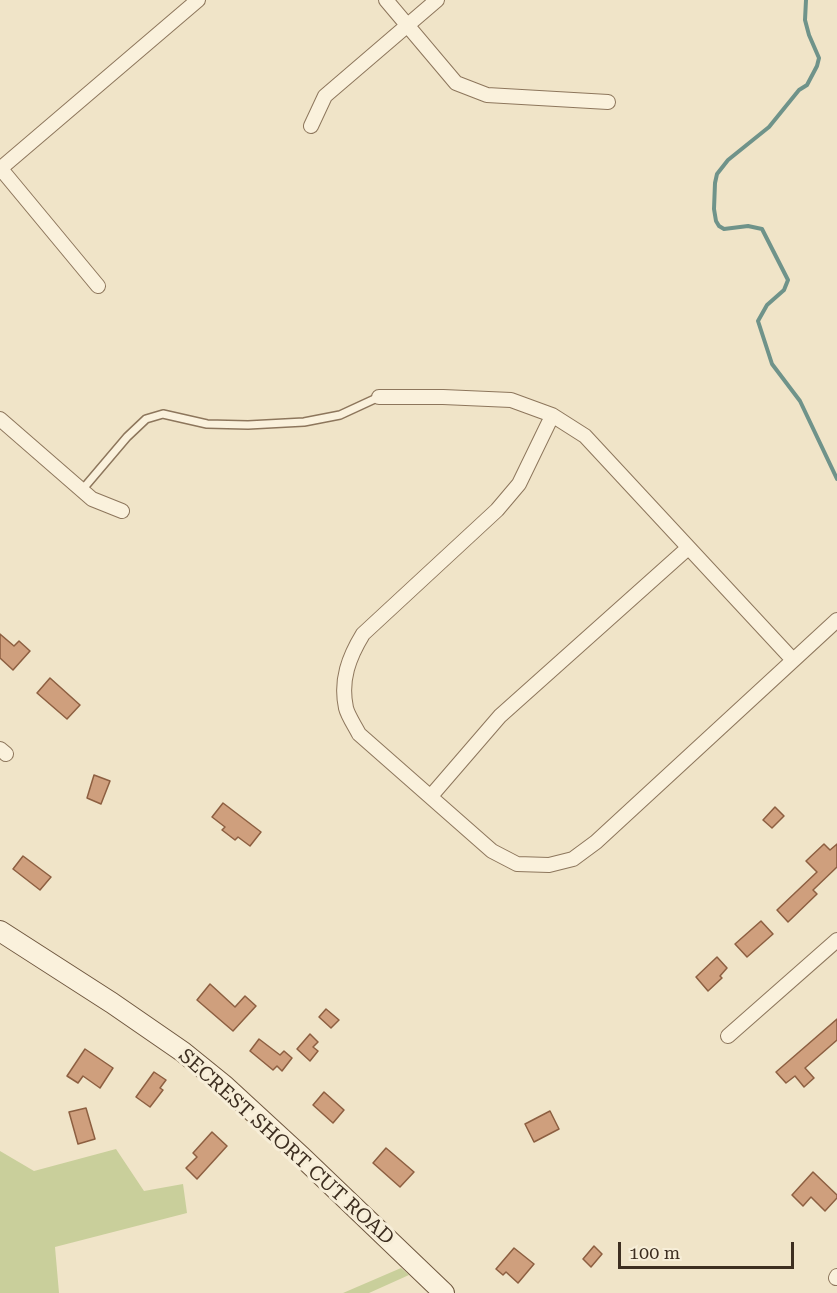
<!DOCTYPE html>
<html>
<head>
<meta charset="utf-8">
<style>
	body { margin:0 }
	#map { position:relative; width:837px; height:1293px; overflow:hidden; background:#f0e4c8; font-family:"Roboto Serif",serif }
	canvas { display:block }
	.scale { position:absolute; left:618px; top:1242px; width:176px; height:27px; box-sizing:border-box; border:3px solid #3d2e20; border-top:0; padding-left:8px; font-size:18px; line-height:21px; white-space:nowrap; color:#3d2e20; -webkit-text-stroke:4px #f7eed8; paint-order:stroke }
</style>
</head>
<body>
<div id="map">
<canvas width="837" height="1293"></canvas>
<div class="scale">100 m</div>
</div>
<script>
const c = document.querySelector('canvas').getContext('2d');
c.lineJoin = 'round';
function fillPath(path, color) { c.fillStyle = color; c.fill(path, 'evenodd'); }
function strokePath(path, color, width, dash) { c.strokeStyle = color; c.lineWidth = width; c.lineCap = dash ? 'butt' : 'round'; c.setLineDash(dash || []); c.stroke(path); }
function label(font, color, halo, rows, align = 'center') {
  c.font = font + ' "Roboto Serif",serif'; c.lineWidth = 6; c.setLineDash([]); c.textBaseline = 'middle'; c.strokeStyle = halo; c.fillStyle = color; for (const [text, x, y, turn = 0] of rows) {
    c.save(); c.translate(x, y); c.rotate((+turn || 0) * Math.PI / 180); c.textAlign = isNaN(turn) ? turn : align; if (halo) c.strokeText(text, 0, 0); c.fillText(text, 0, 0); c.restore();
  }
}
const green = new Path2D(`
	M116 1149 144 1191 183 1184 187 1213 55 1247 59 1293H0V1151L34 1171Z
	M401 1268 409 1275 369 1293H343Z`);
const stream = new Path2D(`
	M806 0 805 20 809 35 819 58 817 66 807 85 799 90 769 127 728 160 717 174 715 183 714 209 716 221 719 226 724 229 748 226 762 229 788 280 784 290 767 305 758 321 772 364 800 401 837 479`);
const building = new Path2D(`
	M0 634 14 646 19 641 30 651 13 670 0 658Z
	M50 678 80 705 67 719 37 693Z
	M94 775 110 781 101 804 87 798Z
	M223 803 261 832 250 846 238 837 235 840 222 830 225 827 212 817Z
	M775 807 784 816 772 828 763 820Z
	M824 844 830 850 837 844V867L813 890 817 894 788 922 777 910 817 872 806 861Z
	M23 856 51 877 40 890 13 869Z
	M761 921 773 934 747 957 735 944Z
	M717 957 727 968 720 976 722 978 708 991 696 977Z
	M210 984 235 1007 245 996 256 1006 233 1031 197 1000Z
	M326 1009 339 1020 331 1028 319 1017Z
	M837 1019V1040L805 1068 814 1078 804 1087 795 1076 786 1083 776 1072Z
	M310 1034 318 1042 313 1047 318 1051 310 1061 297 1049Z
	M259 1039 280 1055 284 1051 292 1058 282 1071 277 1066 273 1070 250 1051Z
	M85 1049 113 1068 100 1088 83 1076 78 1083 67 1076Z
	M154 1072 166 1080 160 1088 163 1090 150 1107 136 1097Z
	M324 1092 344 1110 333 1123 313 1105Z
	M86 1108 95 1139 78 1144 69 1112Z
	M550 1111 559 1129 534 1142 525 1124Z
	M212 1132 227 1146 197 1179 186 1168 197 1157 193 1153Z
	M386 1148 414 1172 400 1187 373 1163Z
	M813 1172 837 1195V1198L825 1211 811 1197 803 1206 792 1195Z
	M594 1246 602 1254 591 1267 583 1259Z
	M514 1248 534 1264 518 1283 506 1272 503 1275 496 1269Z`);
const lane = new Path2D(`
	M82 490 127 437 146 419 163 414 207 424 248 425 304 422 340 415 379 397`);
const street = new Path2D(`
	M386 0 456 83 487 95 608 102
	M311 126 325 96 437 0
	M0 169 198 0
	M1 169 98 286
	M379 397H443L511 400 552 415 585 436 793 660
	M552 416 519 484 497 510 363 634C349 657 340 680 346 708 348 716 355 726 359 734L492 851 517 864 549 865 573 859 596 842 837 620
	M0 419 92 499 122 511
	M0 749 6 754
	M431 796 500 716 688 548
	M728 1036 837 940
	M836 1278 837 1276`);
const secondary = new Path2D(`
	M0 931 112 1003 183 1052 225 1086 301 1156 444 1293`);
const streetNames = [
	["SECREST SHORT CUT ROAD",286,1147,42]
];
fillPath(green, '#c9cf9b');
strokePath(stream, '#6f938a', 4);
fillPath(building, '#cf9f7d');
strokePath(building, '#8d5f41', 1.5);
strokePath(lane, '#8d765c', 10);
strokePath(street, '#8d765c', 16);
strokePath(secondary, '#6f573f', 22);
strokePath(lane, '#faf1dc', 7);
strokePath(street, '#faf1dc', 14);
strokePath(secondary, '#faf1dc', 20);
label('20px', '#3d2e20', '#f7eed8', streetNames);
</script>
</body>
</html>
